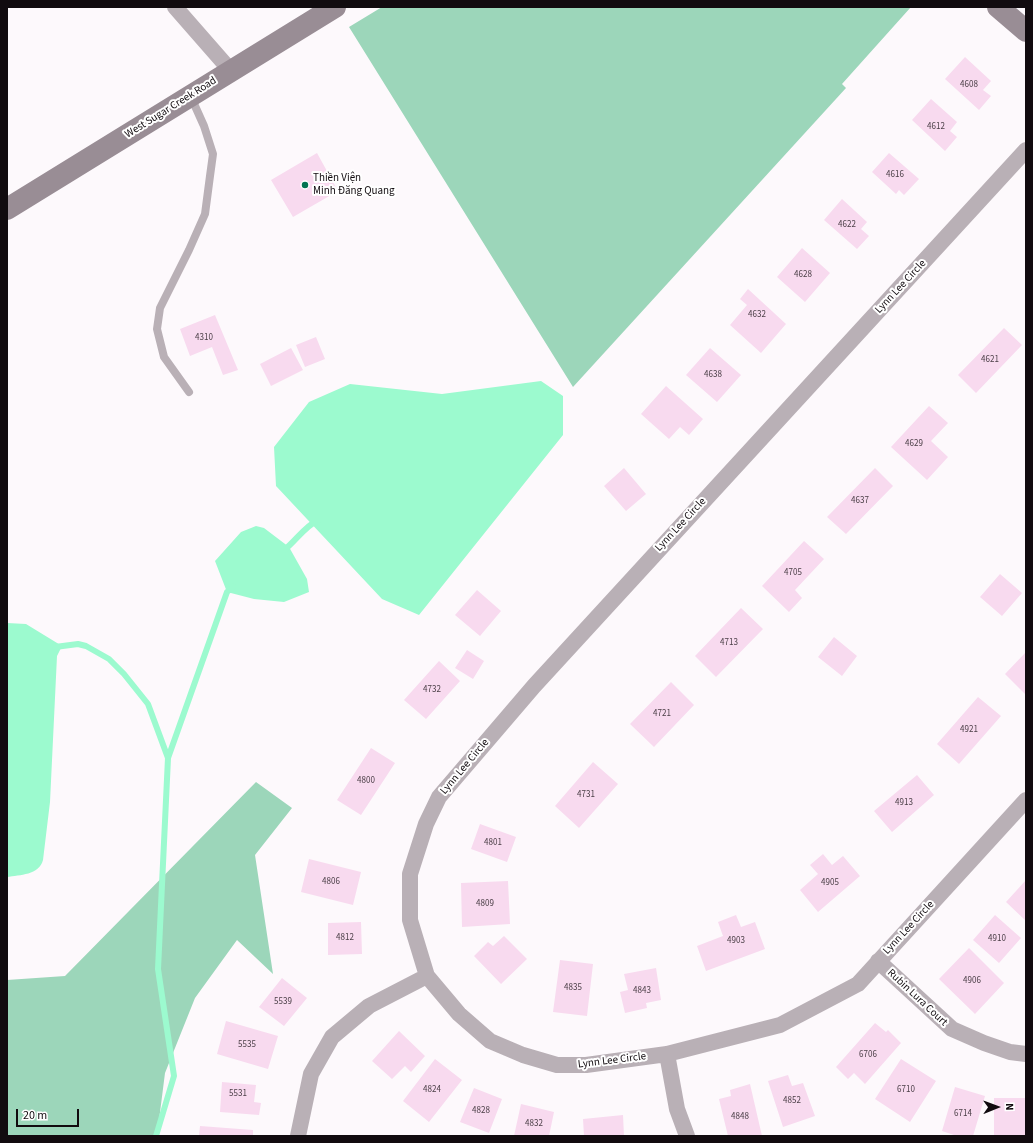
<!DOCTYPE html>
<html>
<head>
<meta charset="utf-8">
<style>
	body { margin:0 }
	#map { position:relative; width:1033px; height:1143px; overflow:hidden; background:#fdf9fc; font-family:"Source Sans 3",sans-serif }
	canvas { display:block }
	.frame { position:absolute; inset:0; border:8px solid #110b0f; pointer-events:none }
	.north { position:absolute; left:977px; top:1087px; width:40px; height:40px; -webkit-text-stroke:3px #fff; paint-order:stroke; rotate:89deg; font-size:11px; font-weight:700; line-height:16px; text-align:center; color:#110b0f }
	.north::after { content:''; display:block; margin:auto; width:14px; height:18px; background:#110b0f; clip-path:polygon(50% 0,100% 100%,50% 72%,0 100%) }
	.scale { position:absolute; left:16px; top:1109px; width:63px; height:18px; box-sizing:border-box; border:2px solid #110b0f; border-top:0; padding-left:5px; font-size:12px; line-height:14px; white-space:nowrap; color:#110b0f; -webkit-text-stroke:3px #fff; paint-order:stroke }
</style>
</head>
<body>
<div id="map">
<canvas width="1033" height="1143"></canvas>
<div class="frame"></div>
<div class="north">N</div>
<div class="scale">20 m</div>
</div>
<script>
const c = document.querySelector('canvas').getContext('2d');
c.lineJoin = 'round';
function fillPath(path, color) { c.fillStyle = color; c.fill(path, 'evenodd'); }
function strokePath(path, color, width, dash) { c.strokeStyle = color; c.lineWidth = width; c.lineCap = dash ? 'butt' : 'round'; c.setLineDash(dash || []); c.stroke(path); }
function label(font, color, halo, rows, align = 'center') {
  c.font = font + ' "Source Sans 3",sans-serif'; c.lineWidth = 4; c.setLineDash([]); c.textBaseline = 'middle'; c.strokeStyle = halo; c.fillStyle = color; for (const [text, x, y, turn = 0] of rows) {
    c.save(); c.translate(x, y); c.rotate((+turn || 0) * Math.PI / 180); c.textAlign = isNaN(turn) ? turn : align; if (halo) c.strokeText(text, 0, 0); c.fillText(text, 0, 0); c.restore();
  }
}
const green = new Path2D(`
	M382 7H911L842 84 846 88 573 387 349 27Z
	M256 782 292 808 255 855 273 974 237 940 195 998 165 1073 157 1136H7V980L65 976Z`);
const water = new Path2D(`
	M541 381 563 396V435L419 615 382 599 276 486 274 447 309 402 350 384 442 394Z
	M256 526 264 528 289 547 307 579 309 592 284 602 254 599 227 592 215 561 241 532Z
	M7 623 26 624 62 646 57 656 50 802 43 860C39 875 20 875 7 877Z`);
const stream = new Path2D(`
	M283 551C295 542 304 527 318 520
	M55 647 78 644 86 646 109 659 124 674 148 704 168 758
	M156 1136 174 1076 158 969 168 758 227 592 233 587`);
const building = new Path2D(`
	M965 57 991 81 983 90 991 96 979 110 945 79Z
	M931 99 957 122 950 131 957 137 945 151 912 120Z
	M317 153 338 191 293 217 271 180Z
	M889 153 919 179 904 195 899 190 896 194 872 172Z
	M842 199 867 222 861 229 869 236 857 249 824 220Z
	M802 248 830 273 805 302 777 277Z
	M748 289 786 324 761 353 730 325 747 305 740 299Z
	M215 315 238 370 223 375 212 347 190 356 180 329Z
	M1004 328 1022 345 976 393 958 375Z
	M316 337 325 359 305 367 296 345Z
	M291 348 303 370 271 386 260 364Z
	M710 348 741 375 717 402 686 375Z
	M666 386 703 419 689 435 680 427 669 439 641 414Z
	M929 406 948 423 931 441 948 457 927 480 891 447Z
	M624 468 646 494 626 511 604 486Z
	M875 468 893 486 846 534 827 517Z
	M804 541 824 559 795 590 802 598 789 612 762 586Z
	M1000 574 1022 593 1002 616 980 597Z
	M477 590 501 611 480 636 455 615Z
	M741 608 763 629 716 677 695 656Z
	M834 637 857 656 842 676 818 657Z
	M467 650 484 661 473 679 455 668Z
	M1026 652V693L1025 694 1005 674Z
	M439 661 460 681 426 719 404 700Z
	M671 682 694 705 654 747 630 724Z
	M978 697 1001 716 959 764 937 744Z
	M371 748 395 763 361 815 337 800Z
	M593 762 618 784 579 828 555 806Z
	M917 775 934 795 892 832 874 811Z
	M480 824 516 837 507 862 471 849Z
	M823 854 832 865 843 856 860 876 818 912 800 890 818 874 810 865Z
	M309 859 361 872 353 905 301 892Z
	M1026 880V921L1006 902Z
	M508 881 510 924 462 927 461 883Z
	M736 915 741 927 755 922 765 949 706 971 697 946 723 936 718 922Z
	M995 915 1021 938 999 963 973 940Z
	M361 922 362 954 328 955V923Z
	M504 936 527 959 501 984 474 956 488 942 493 946Z
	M969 948 1004 983 975 1014 939 979Z
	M560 960 593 964 587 1016 553 1012Z
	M656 968 661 1000 646 1003 647 1008 625 1013 620 992 628 990 624 974Z
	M282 978 307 998 284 1026 259 1007Z
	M226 1021 278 1036 268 1069 217 1054Z
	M875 1023 886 1032 888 1030 901 1043 865 1084 854 1073 848 1079 836 1067Z
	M399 1031 425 1056 411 1072 405 1066 392 1079 372 1061Z
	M435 1059 462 1080 429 1122 403 1101Z
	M901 1059 936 1081 910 1122 875 1099Z
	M788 1075 792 1086 803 1083 815 1116 783 1127 768 1081Z
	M222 1082 256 1085 254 1102 261 1103 259 1115 220 1112Z
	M750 1084 762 1136H728L719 1099 731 1096 730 1090Z
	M955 1087 985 1096 973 1136H957L942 1131Z
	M474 1088 502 1099 489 1133 460 1122Z
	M994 1098H1026V1136H994Z
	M521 1104 554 1112 549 1136H514Z
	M623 1115 624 1136H584L583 1119Z
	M200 1126 253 1130V1136H199Z`);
const lane = new Path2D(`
	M189 392 164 357 157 329 160 308 189 250 205 214 210 176 213 154 204 126 191 97`);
const street = new Path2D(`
	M175 7 231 71
	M1026 150 534 686 439 797 426 824 410 874V920L427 976 459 1014 490 1041 523 1055 557 1065H586L667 1054 780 1025 858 984 1026 800
	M878 961 952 1029 984 1043 1010 1052 1026 1054
	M667 1054 677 1109 687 1136
	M298 1136 311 1074 332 1037 369 1006 427 976`);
const secondary = new Path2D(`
	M998 7 1026 31
	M7 209 335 7`);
const markers = [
	[305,185,4,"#007551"]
];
const numberNames = [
	["4608",969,85],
	["4612",936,127],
	["4616",895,175],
	["4622",847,225],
	["4628",803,275],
	["4632",757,315],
	["4310",204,338],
	["4621",990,360],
	["4638",713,375],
	["4629",914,444],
	["4637",860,501],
	["4705",793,573],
	["4713",729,643],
	["4732",432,690],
	["4721",662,714],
	["4921",969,730],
	["4800",366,781],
	["4731",586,795],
	["4913",904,803],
	["4801",493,843],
	["4806",331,882],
	["4905",830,883],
	["4809",485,904],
	["4812",345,938],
	["4910",997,939],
	["4903",736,941],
	["4906",972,981],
	["4835",573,988],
	["4843",642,991],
	["5539",283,1002],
	["5535",247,1045],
	["6706",868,1055],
	["4824",432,1090],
	["6710",906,1090],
	["5531",238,1094],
	["4852",792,1101],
	["4828",481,1111],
	["6714",963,1114],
	["4848",740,1117],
	["4832",534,1124]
];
const streetNames = [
	["West Sugar Creek Road",171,108,-32],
	["Lynn Lee Circle",901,287,-47],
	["Lynn Lee Circle",681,525,-47],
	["Lynn Lee Circle",465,767,-50],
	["Lynn Lee Circle",909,928,-47],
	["Rubin Lura Court",917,998,43],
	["Lynn Lee Circle",612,1061,-7]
];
const poiNames = [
	["Thiền Viện",313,179],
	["Minh Đăng Quang",313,192]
];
fillPath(green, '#9cd6ba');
fillPath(water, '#9cfacf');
strokePath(stream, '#9cfacf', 6);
fillPath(building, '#f8daef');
strokePath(lane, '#b9b0b6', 8);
strokePath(street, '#b9b0b6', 16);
strokePath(secondary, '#998d95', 22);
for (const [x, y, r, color] of markers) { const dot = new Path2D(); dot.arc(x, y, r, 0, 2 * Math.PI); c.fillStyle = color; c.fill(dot); strokePath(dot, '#fff', 1.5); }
label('9px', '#4b3f47', null, numberNames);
label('11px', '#110b0f', '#fff', streetNames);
label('11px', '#110b0f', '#fff', poiNames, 'left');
</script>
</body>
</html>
